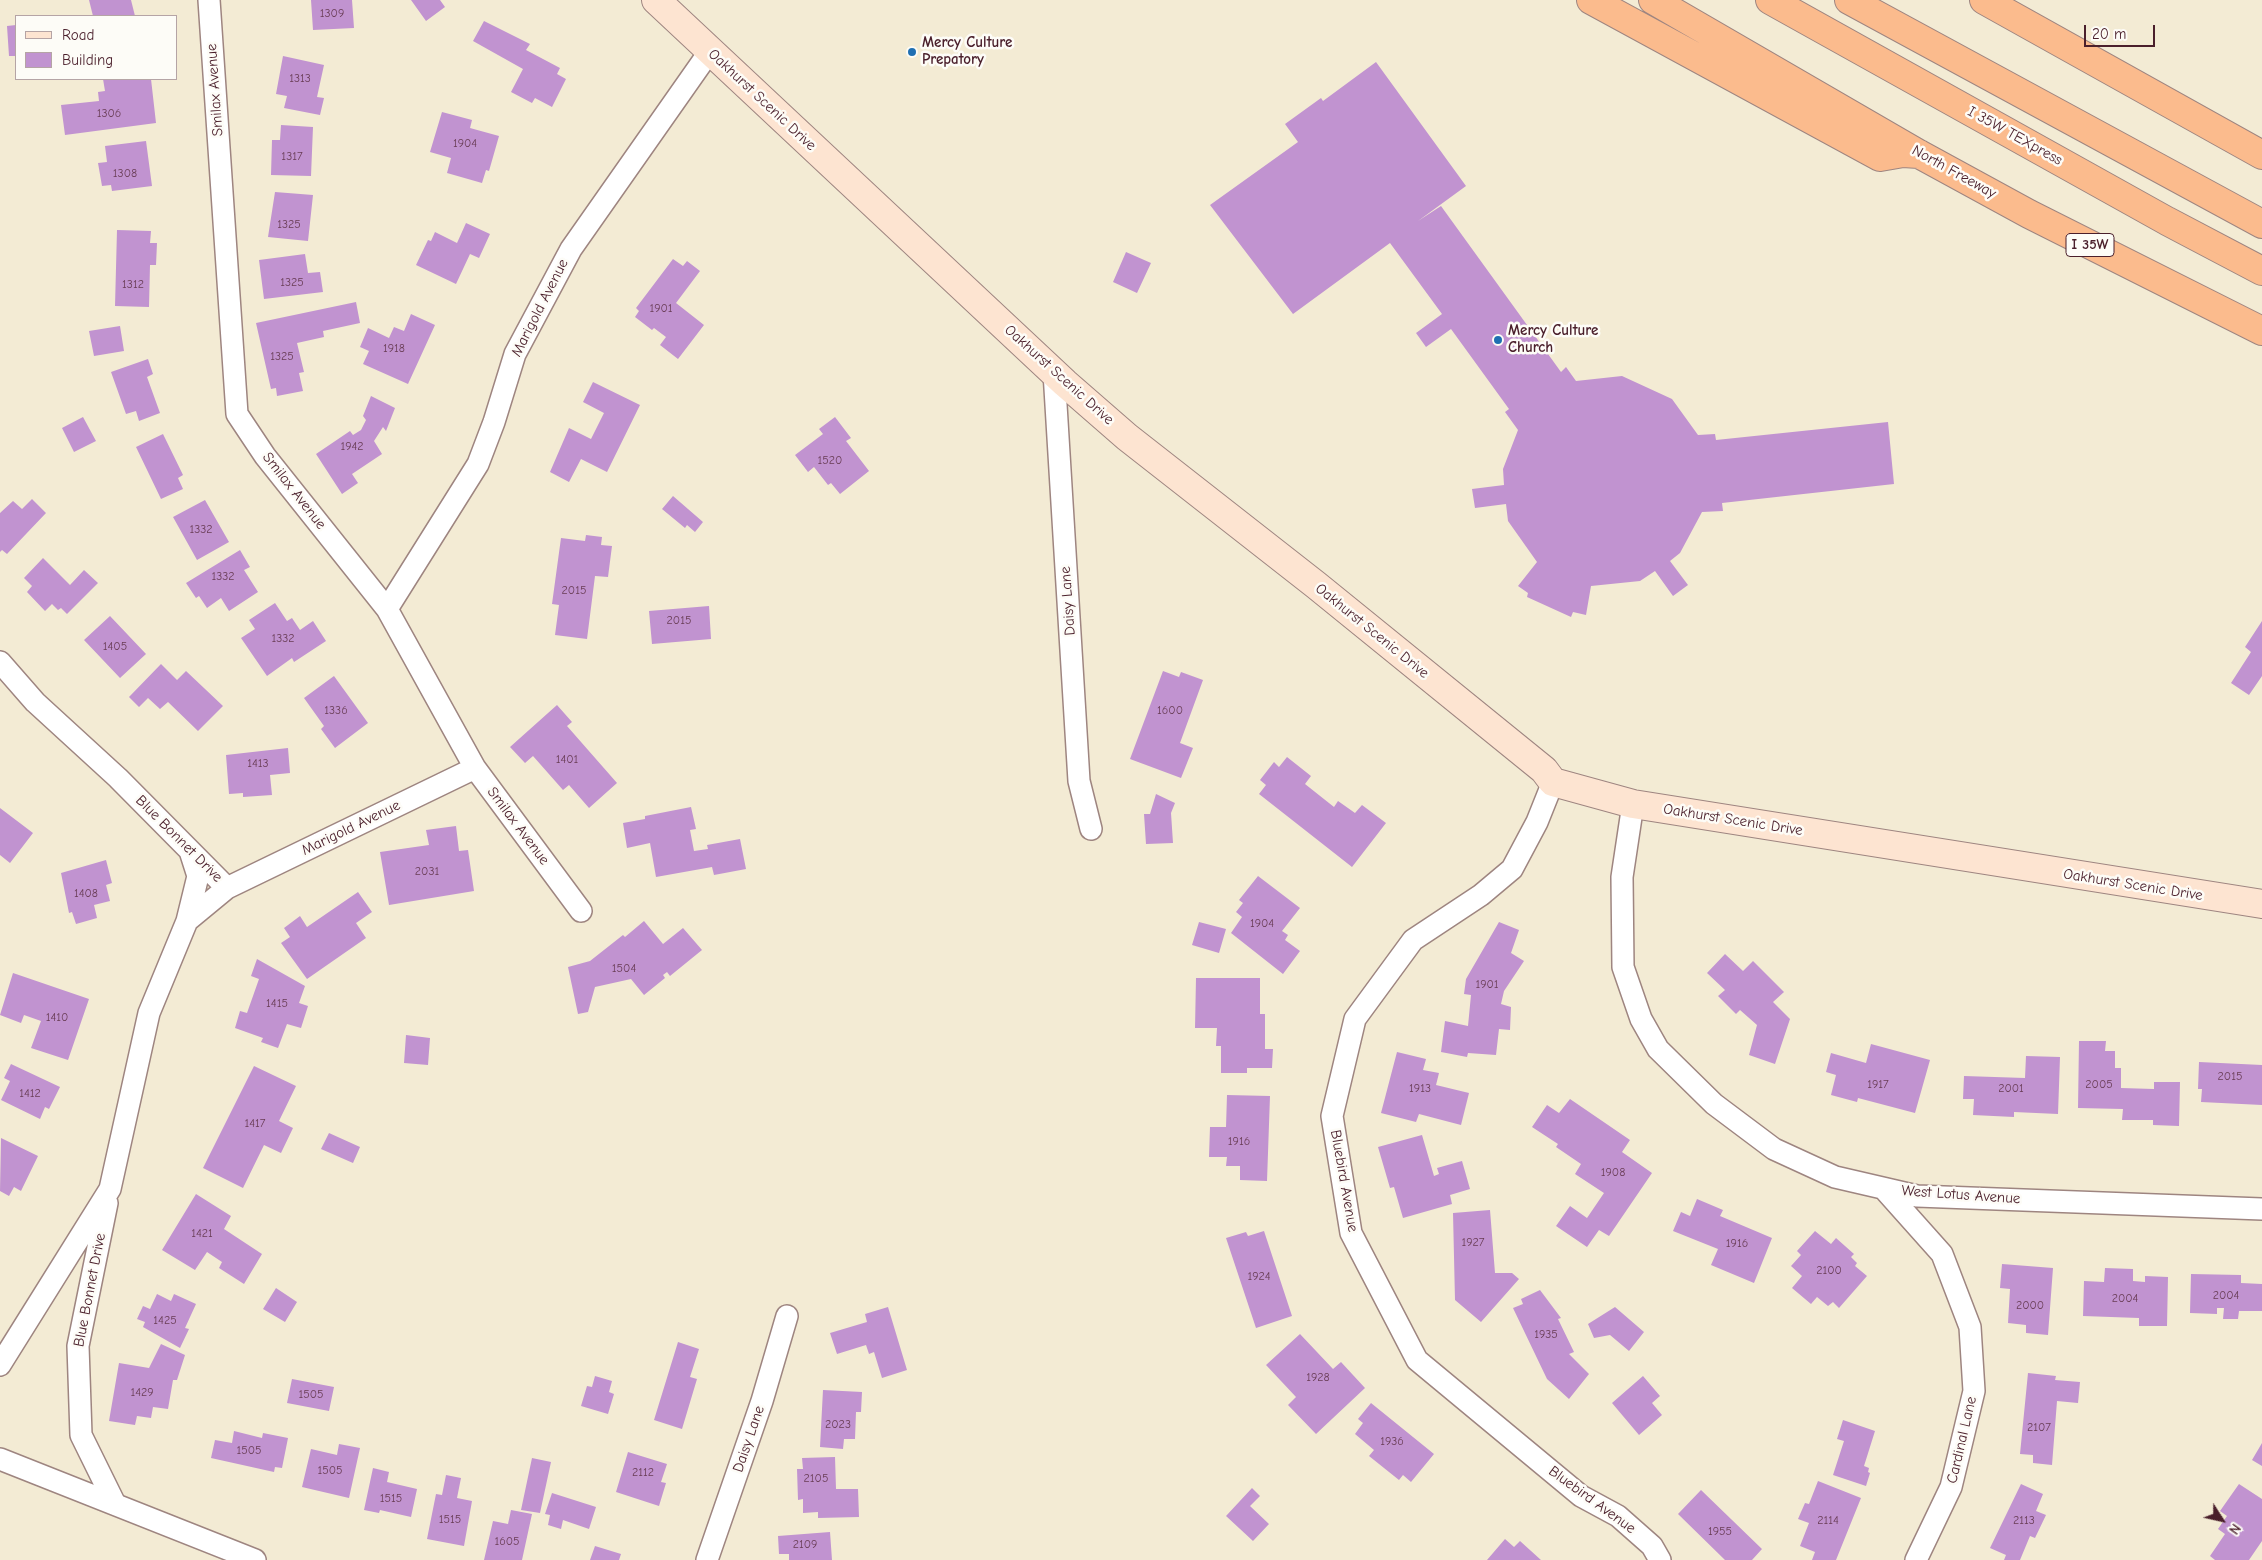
<!DOCTYPE html>
<html>
<head>
<meta charset="utf-8">
<style>
	body { margin:0 }
	#map { position:relative; width:2262px; height:1560px; overflow:hidden; background:#f3ebd4; font-family:"Comic Neue",sans-serif }
	canvas { display:block }
	.legend { position:absolute; left:15px; top:15px; width:162px; height:65px; box-sizing:border-box; background:#fdfcf7; border:1px solid #b5a4a5; margin:0; padding:6px 9px; list-style:none; font-size:15px; color:#4a1f2b }
	.legend li { display:flex; align-items:center; gap:10px; height:25px }
	.legend b { width:25px; border:1px solid #b5a4a5 }
	.north { position:absolute; left:2197px; top:1495px; width:50px; height:50px; -webkit-text-stroke:4px #fdfcf7; paint-order:stroke; rotate:125deg; font-size:14px; font-weight:700; line-height:20px; text-align:center; color:#4a1f2b }
	.north::after { content:''; display:block; margin:auto; width:18px; height:22px; background:#4a1f2b; clip-path:polygon(50% 0,100% 100%,50% 72%,0 100%) }
	.scale { position:absolute; left:2084px; top:25px; width:71px; height:22px; box-sizing:border-box; border:2px solid #4a1f2b; border-top:0; padding-left:6px; font-size:15px; line-height:18px; white-space:nowrap; color:#4a1f2b; -webkit-text-stroke:4px #fdfcf7; paint-order:stroke }
</style>
</head>
<body>
<div id="map">
<canvas width="2262" height="1560"></canvas>
<ul class="legend">
<li><b style="height:6px;background:#fde4d1"></b>Road</li>
<li><b style="height:14px;background:#c193d0"></b>Building</li>
</ul>
<div class="north">N</div>
<div class="scale">20 m</div>
</div>
<script>
const c = document.querySelector('canvas').getContext('2d');
c.lineJoin = 'round';
function fillPath(path, color) { c.fillStyle = color; c.fill(path, 'evenodd'); }
function strokePath(path, color, width, dash) { c.strokeStyle = color; c.lineWidth = width; c.lineCap = dash ? 'butt' : 'round'; c.setLineDash(dash || []); c.stroke(path); }
function label(font, color, halo, rows, align = 'center') {
  c.font = font + ' "Comic Neue",sans-serif'; c.lineWidth = 5; c.setLineDash([]); c.textBaseline = 'middle'; c.strokeStyle = halo; c.fillStyle = color; for (const [text, x, y, turn = 0] of rows) {
    c.save(); c.translate(x, y); c.rotate((+turn || 0) * Math.PI / 180); c.textAlign = isNaN(turn) ? turn : align; if (halo) c.strokeText(text, 0, 0); c.fillText(text, 0, 0); c.restore();
  }
}
const building = new Path2D(`
	M89 0H131L135 16H93Z
	M311 0H352L354 28 313 30Z
	M411 0H440L445 7 426 21Z
	M484 21 530 44 526 50 560 68 557 74 566 79 552 107 535 98 532 103 511 92 523 69 473 41Z
	M16 25V56H9L7 26Z
	M283 56 324 65 317 97 324 98 320 115 284 108 287 96 276 94Z
	M1376 62 1466 186 1418 221 1441 206 1561 372 1566 367 1576 381 1622 376 1672 399 1698 435 1715 434 1716 440 1888 422 1894 484 1722 503 1723 511 1702 512 1680 553 1670 561 1688 585 1673 596 1655 571 1640 581 1591 586 1586 615 1573 612 1571 617 1527 597 1528 593 1518 586 1537 562 1508 521 1506 504 1475 508 1472 489 1504 485 1503 469 1518 430 1505 412 1509 409 1451 329 1426 347 1416 333 1442 314 1390 243 1293 314 1210 205 1298 142 1285 124 1321 98 1323 101Z
	M103 79H151L156 123 65 135 61 105 99 101 98 92 105 91Z
	M442 112 472 120 470 128 499 136 489 171 486 170 482 183 447 173 451 158 430 152Z
	M281 125 313 127 311 176 271 175 272 140H280Z
	M146 141 152 186 112 191 111 185 102 186 98 163 107 162 105 146Z
	M275 192 313 195 308 241 268 237Z
	M466 223 490 234 479 258 470 254 456 284 416 265 428 240 431 241 435 232 457 243Z
	M117 230 151 231 150 243H157L156 265H150L149 307 115 306Z
	M1126 252 1151 263 1137 293 1113 282Z
	M305 254 308 273 320 272 323 292 264 299 259 260Z
	M673 259 683 266 687 261 700 271 676 303 704 325 678 359 660 345 666 337 654 328 652 330 635 317 639 311 636 308Z
	M356 302 360 323 323 331 324 337 297 343 304 372 299 373 303 391 277 396 276 388 271 389 256 323Z
	M411 314 435 325 408 384 363 364 369 351 360 347 368 328 389 338 394 327 404 331Z
	M120 326 124 351 94 356 89 331Z
	M148 359 153 374 147 377 160 413 139 421 136 411 126 414 111 372Z
	M593 382 640 405 607 472 581 459 569 482 550 472 569 428 591 439 604 413 583 402Z
	M371 396 395 408 386 431 383 427 374 441 382 454 352 474 358 483 342 494 316 454 350 431 353 435 361 430 366 420 363 416Z
	M83 417 96 441 74 452 62 428Z
	M835 417 851 438 846 441 869 471 840 494 831 483 828 485 814 467 808 472 795 455 823 434 819 429Z
	M163 434 183 475 178 478 183 489 161 499 136 447Z
	M673 496 703 522 695 532 687 525 685 528 662 509Z
	M32 499 46 513 7 554 2 550 0 552V513L13 501 22 509Z
	M205 500 229 542 197 560 173 517Z
	M586 535 602 537 601 545 612 546 608 577 595 576 587 639 555 635 559 605 552 604 561 538 585 541Z
	M240 550 250 567 244 570 258 592 229 611 221 598 207 608 199 596 196 598 186 583Z
	M43 558 70 585 84 570 98 583 67 614 61 608 58 610 52 604 45 611 27 592 32 586 24 578Z
	M275 603 287 621 292 618 300 630 313 621 326 641 294 662 292 658 267 676 241 638 255 629 249 620Z
	M709 606 711 639 652 644 649 611Z
	M110 616 146 654 120 678 84 640Z
	M2262 621V676L2249 695 2231 683 2251 652 2245 647Z
	M161 664 177 680 186 671 223 706 198 731 168 702 160 709 148 698 139 707 129 697Z
	M1163 671 1179 677 1181 672 1203 680 1180 743 1193 748 1181 778 1130 759Z
	M334 676 368 723 335 748 321 729 324 726 304 698Z
	M557 705 572 722 567 726 617 783 589 808 569 785 563 790 533 756 525 763 510 747Z
	M288 748 290 773 270 775 272 795 243 797V793L229 794 226 755Z
	M1287 757 1311 776 1305 784 1334 807 1338 801 1355 813 1362 805 1386 823 1352 867 1259 794 1266 785 1260 780 1274 762 1279 767Z
	M1156 794 1175 803 1171 813 1173 843 1146 844 1144 814H1150Z
	M691 807 696 829 690 830 694 851 708 849 707 845 740 839 746 869 714 875 712 867 656 877 650 843 627 848 623 823 645 819V816Z
	M0 808 33 833 10 863 0 855Z
	M456 826 459 851 468 850 474 891 389 905 380 852 429 845 426 830Z
	M106 860 112 883 106 885 110 901 94 905 97 918 76 924 72 912 69 913 61 873Z
	M1258 876 1300 908 1282 931 1288 935 1285 940 1300 951 1283 974 1231 933 1242 917 1236 912 1243 903 1239 900Z
	M358 892 372 912 356 923 366 938 307 979 281 943 290 937 284 928 300 916 307 927Z
	M644 921 663 944 683 928 702 950 670 976 667 972 663 975 665 978 644 995 631 979 595 987 588 1012 578 1014 568 967 590 961 623 935 625 937Z
	M1199 922 1226 929 1219 953 1192 945Z
	M1499 922 1519 930 1511 953 1524 961 1504 991 1501 1004 1511 1007 1510 1030 1499 1029 1496 1055 1468 1053 1467 1057 1441 1052 1445 1021 1468 1026 1471 995 1464 994 1466 979Z
	M1725 954 1743 971 1753 961 1784 992 1773 1002 1790 1019 1775 1064 1749 1055 1757 1025 1740 1010 1736 1014 1718 996 1725 990 1707 973Z
	M257 959 305 986 299 1003 308 1006 301 1028 287 1024 278 1048 261 1042 263 1038 235 1028 240 1011 247 1013 259 979 251 976Z
	M13 973 89 999 68 1060 31 1048 41 1021 24 1015 21 1023 0 1015Z
	M1196 978H1260V1014H1265V1049H1273L1272 1068H1247V1073H1221V1046H1216L1217 1028H1195Z
	M406 1035 430 1038 428 1065 404 1063Z
	M2079 1041H2106L2105 1051H2115V1068H2121V1088L2154 1089V1082H2180L2179 1126 2153 1125V1120H2122L2123 1109 2078 1108Z
	M1871 1044 1930 1060 1915 1113 1858 1098 1857 1102 1831 1095 1836 1075 1826 1072 1831 1053 1866 1063Z
	M1397 1052 1426 1059 1423 1070 1439 1073 1436 1085 1469 1093 1461 1125 1419 1114 1416 1122 1381 1113Z
	M2026 1056 2060 1057 2058 1114 2014 1112V1117L1973 1115 1974 1099H1963L1964 1076 2025 1078Z
	M2199 1062 2262 1065V1105L2201 1102 2202 1089H2198Z
	M11 1064 60 1087 49 1109 45 1107 40 1119 1 1100 10 1081 4 1078Z
	M254 1066 296 1086 279 1121 293 1128 281 1153 264 1145 243 1188 203 1168Z
	M1227 1095 1270 1096 1267 1181 1240 1180V1166H1226L1227 1157H1209L1210 1127H1226Z
	M1570 1099 1630 1140 1622 1152 1652 1173 1609 1236 1599 1230 1587 1247 1556 1226 1570 1206 1587 1218 1604 1193 1575 1174 1581 1164 1556 1147 1558 1144 1532 1127 1547 1105 1559 1113Z
	M329 1133 360 1147 353 1163 321 1149Z
	M1422 1135 1434 1176 1439 1174 1437 1168 1462 1161 1470 1189 1450 1195 1452 1204 1403 1218 1394 1187 1390 1188 1378 1147Z
	M1 1138 38 1156 21 1191 14 1187 9 1196 0 1191Z
	M196 1194 231 1216 224 1229 262 1254 244 1284 219 1268 222 1262 207 1252 195 1270 162 1250Z
	M1697 1199 1723 1210 1720 1216 1772 1238 1754 1283 1711 1265 1718 1249 1673 1231 1681 1212 1690 1216Z
	M1490 1210 1495 1273H1512L1519 1279 1481 1322 1455 1300 1453 1213Z
	M1264 1231 1292 1316 1256 1328 1226 1238 1246 1232 1248 1236Z
	M1815 1231 1831 1244 1836 1238 1854 1254 1851 1257 1857 1263 1855 1266 1867 1276 1839 1308 1833 1302 1828 1306 1817 1297 1811 1304 1792 1288 1802 1276 1791 1266 1801 1255 1797 1251Z
	M2002 1264 2053 1268 2048 1335 2026 1333V1325L2008 1323 2010 1289 2000 1288Z
	M2105 1268 2133 1269V1281L2145 1282V1276L2168 1277 2167 1326H2139V1318L2083 1316 2084 1281 2104 1282Z
	M2191 1274 2241 1275V1283L2262 1284V1311H2239L2238 1319H2223L2224 1308H2217V1314L2190 1313Z
	M276 1288 297 1302 285 1322 263 1309Z
	M1540 1290 1561 1318 1558 1319 1574 1352 1569 1354 1589 1374 1569 1399 1547 1379 1513 1308 1523 1304 1521 1299Z
	M157 1294 171 1301 174 1294 196 1304 185 1328 189 1329 180 1348 143 1327 145 1322 137 1319 143 1306 150 1309Z
	M888 1307 907 1370 882 1378 874 1352 869 1354 866 1345 837 1354 830 1333 867 1322 865 1314Z
	M1615 1307 1644 1332 1629 1351 1610 1335 1594 1338 1588 1324Z
	M1300 1334 1333 1369 1341 1362 1365 1388 1316 1434 1288 1405 1296 1397 1266 1365Z
	M678 1342 699 1349 690 1377 697 1379 682 1429 654 1420Z
	M161 1344 185 1355 177 1380H173L168 1409 153 1407 151 1418 137 1416 135 1425 109 1421 119 1363 149 1368Z
	M2028 1373 2056 1376 2055 1380 2080 1382 2078 1403 2057 1401 2052 1465 2033 1463V1455L2020 1454Z
	M595 1376 612 1381 609 1392 614 1394 608 1414 581 1406 587 1386 592 1387Z
	M1643 1376 1660 1396 1652 1403 1662 1415 1639 1435 1612 1403Z
	M292 1379 334 1387 329 1411 287 1403Z
	M823 1390 862 1392 861 1412H856L855 1439H844L843 1449 820 1447Z
	M1371 1403 1434 1454 1411 1482 1403 1475 1399 1480 1369 1456 1374 1450 1355 1434 1363 1423 1358 1419Z
	M1843 1420 1875 1431 1864 1466 1869 1468 1868 1472 1870 1473 1866 1486 1833 1475 1844 1441 1837 1439Z
	M234 1431 262 1438 263 1433 288 1438 282 1468 275 1467 274 1472 211 1458 215 1440 232 1443Z
	M2262 1443V1466L2252 1460Z
	M339 1444 360 1448 349 1498 302 1487 311 1449 337 1455Z
	M628 1452 667 1464 661 1482 666 1483 659 1506 616 1492Z
	M835 1457 836 1489H858L859 1517 818 1518V1512L803 1513V1499L798 1500 797 1469H803L802 1458Z
	M532 1458 551 1462 540 1513 521 1510Z
	M373 1468 389 1472 387 1482 417 1489 411 1517 380 1510 379 1513 364 1510Z
	M446 1475 461 1478 457 1498 472 1501 464 1546 427 1539 436 1494 442 1495Z
	M1818 1481 1861 1498 1836 1560H1812L1815 1552 1800 1546 1809 1523 1798 1519 1805 1503 1809 1504Z
	M2021 1484 2043 1494 2036 1511 2046 1515 2035 1538 2030 1536 2020 1560H2004L2006 1555 1990 1548Z
	M2239 1484 2262 1499V1541L2249 1560H2215L2210 1556 2225 1534 2218 1529 2227 1516 2220 1511Z
	M1252 1488 1260 1496 1250 1506 1269 1524 1253 1541 1226 1516Z
	M1701 1490 1762 1549 1752 1560H1725L1678 1514Z
	M552 1493 596 1507 589 1529 563 1520 561 1529 548 1525 550 1515 545 1514Z
	M511 1510 532 1514 522 1560H484L493 1521 508 1524Z
	M830 1532 832 1560H789V1554H779L778 1536Z
	M1505 1539 1514 1547 1520 1541 1541 1560H1487Z
	M595 1546 621 1554 619 1560H590Z`);
const street = new Path2D(`
	M209 0 237 414 265 456 387 609 475 768 581 911
	M1054 372 1079 781 1091 829
	M387 609 478 464 494 422 515 354 571 249 710 51
	M0 662 35 702 118 778 227 888 187 921 149 1013 110 1189 0 1365
	M1553 782 1537 822 1512 869 1481 895 1413 940 1355 1019 1332 1116 1351 1233 1417 1360 1581 1496 1618 1516 1652 1546 1660 1560
	M1633 804 1622 877 1623 967 1641 1019 1658 1049 1714 1104 1774 1149 1835 1177 1917 1196 2262 1209
	M227 888 475 768
	M187 921 198 876 190 851
	M1884 1189 1942 1254 1970 1327 1974 1391 1951 1487 1916 1560
	M107 1203 78 1346 81 1435 115 1504
	M0 1459 255 1560
	M707 1560 762 1401 787 1316`);
const secondary = new Path2D(`
	M656 0 1065 383 1127 437 1316 585 1544 770 1553 782 1633 804 2262 904`);
const highway = new Path2D(`
	M1591 0 1880 157 1903 153 1919 154
	M1653 0 1919 154 2029 214 2262 331
	M1770 0 2167 221 2262 271
	M1849 0 2262 224
	M1984 0 2262 155`);
const markers = [
	[912,52,5,"#1f6fb2"],
	[1498,340,5,"#1f6fb2"]
];
const numberNames = [
	["1309",332,14],
	["1313",300,79],
	["1306",109,114],
	["1904",465,144],
	["1317",292,157],
	["1308",125,174],
	["1325",289,225],
	["1325",292,283],
	["1312",133,285],
	["1901",661,309],
	["1918",394,349],
	["1325",282,357],
	["1942",352,447],
	["1520",830,461],
	["1332",201,530],
	["1332",223,577],
	["2015",574,591],
	["2015",679,621],
	["1332",283,639],
	["1405",115,647],
	["1336",336,711],
	["1600",1170,711],
	["1401",567,760],
	["1413",258,764],
	["2031",427,872],
	["1408",86,894],
	["1904",1262,924],
	["1504",624,969],
	["1901",1487,985],
	["1415",277,1004],
	["1410",57,1018],
	["2015",2230,1077],
	["1917",1878,1085],
	["2005",2099,1085],
	["1913",1420,1089],
	["2001",2011,1089],
	["1412",30,1094],
	["1417",255,1124],
	["1916",1239,1142],
	["1908",1613,1173],
	["1421",202,1234],
	["1927",1473,1243],
	["1916",1737,1244],
	["2100",1829,1271],
	["1924",1259,1277],
	["2004",2226,1296],
	["2004",2125,1299],
	["2000",2030,1306],
	["1425",165,1321],
	["1935",1546,1335],
	["1928",1318,1378],
	["1429",142,1393],
	["1505",311,1395],
	["2023",838,1425],
	["2107",2039,1428],
	["1936",1392,1442],
	["1505",249,1451],
	["1505",330,1471],
	["2112",643,1473],
	["2105",816,1479],
	["1515",391,1499],
	["1515",450,1520],
	["2114",1828,1521],
	["2113",2024,1521],
	["1955",1720,1532],
	["1605",507,1542],
	["2109",805,1545]
];
const shields = [
	[2090,245,48]
];
const shieldNames = [
	["I 35W",2090,245]
];
const poiNames = [
	["Mercy Culture",922,43],
	["Prepatory",922,60],
	["Mercy Culture",1508,331],
	["Church",1508,348]
];
const streetNames = [
	["Smilax Avenue",215,90,-94],
	["Oakhurst Scenic Drive",762,100,43],
	["I 35W TEXpress",2015,136,29],
	["North Freeway",1954,172,29],
	["Marigold Avenue",540,308,-63],
	["Oakhurst Scenic Drive",1059,375,42],
	["Smilax Avenue",294,491,52],
	["Daisy Lane",1068,601,-94],
	["Oakhurst Scenic Drive",1372,631,39],
	["Oakhurst Scenic Drive",1733,820,9],
	["Smilax Avenue",518,826,53],
	["Marigold Avenue",351,828,-26],
	["Blue Bonnet Drive",179,839,45],
	["Oakhurst Scenic Drive",2133,885,9],
	["Bluebird Avenue",1344,1181,80],
	["West Lotus Avenue",1961,1195,4],
	["Blue Bonnet Drive",90,1290,-79],
	["Daisy Lane",749,1439,-71],
	["Cardinal Lane",1962,1440,-77],
	["Bluebird Avenue",1592,1500,36]
];
fillPath(building, '#c193d0');
strokePath(street, '#9e8580', 24);
strokePath(secondary, '#9e8580', 30);
strokePath(highway, '#9e8580', 30);
strokePath(street, '#fff', 21);
strokePath(secondary, '#fde4d1', 28);
strokePath(highway, '#fbbb8d', 28);
for (const [x, y, r, color] of markers) { const dot = new Path2D(); dot.arc(x, y, r, 0, 2 * Math.PI); c.fillStyle = color; c.fill(dot); strokePath(dot, '#fdfcf7', 2); }
label('12px', '#683c54', null, numberNames);
for (const [x, y, w] of shields) { const box = new Path2D(); box.roundRect(x - w / 2, y - 11.5, w, 23, 4); c.fillStyle = '#fdfcf7'; c.fill(box); strokePath(box, '#4a1f2b', 1); }
label('bold 14px', '#4a1f2b', null, shieldNames);
label('bold 15px', '#4a1f2b', '#fdfcf7', poiNames, 'left');
label('15px', '#4a1f2b', '#fdfcf7', streetNames);
</script>
</body>
</html>
